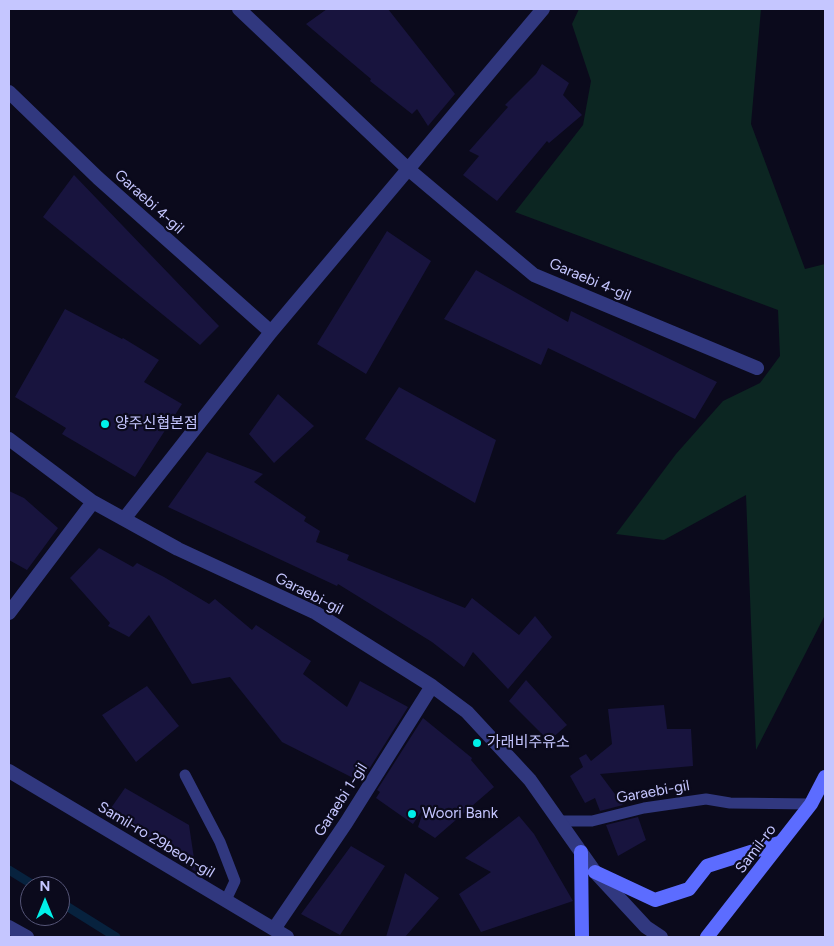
<!DOCTYPE html>
<html>
<head>
<meta charset="utf-8">
<style>
	body { margin:0 }
	#map { position:relative; width:834px; height:946px; overflow:hidden; background:#0b0a1c; font-family:Figtree,sans-serif }
	canvas { display:block }
	.frame { position:absolute; inset:0; border:10px solid #c5c6ff; pointer-events:none }
	.north { position:absolute; left:20px; top:876px; width:50px; height:50px; box-sizing:border-box; background:#0b0a1c; border:1px solid #557; border-radius:50%; rotate:0deg; font-size:14px; font-weight:700; line-height:20px; text-align:center; color:#c5c6ff }
	.north::after { content:''; display:block; margin:auto; width:18px; height:22px; background:#00f0e9; clip-path:polygon(50% 0,100% 100%,50% 72%,0 100%) }
</style>
</head>
<body>
<div id="map">
<canvas width="834" height="946"></canvas>
<div class="frame"></div>
<div class="north">N</div>
</div>
<script>
const c = document.querySelector('canvas').getContext('2d');
c.lineJoin = 'round';
function fillPath(path, color) { c.fillStyle = color; c.fill(path, 'evenodd'); }
function strokePath(path, color, width, dash) { c.strokeStyle = color; c.lineWidth = width; c.lineCap = dash ? 'butt' : 'round'; c.setLineDash(dash || []); c.stroke(path); }
function label(font, color, halo, rows, align = 'center') {
  c.font = font + ' Figtree,"Noto Sans KR",sans-serif'; c.lineWidth = 4.5; c.setLineDash([]); c.textBaseline = 'middle'; c.strokeStyle = halo; c.fillStyle = color; for (const [text, x, y, turn = 0] of rows) {
    c.save(); c.translate(x, y); c.rotate((+turn || 0) * Math.PI / 180); c.textAlign = isNaN(turn) ? turn : align; if (halo) c.strokeText(text, 0, 0); c.fillText(text, 0, 0); c.restore();
  }
}
const green = new Path2D(`
	M579 9H761L751 124 805 269 825 264V615L756 750 746 495 664 540 616 534 676 454 723 401 760 383 780 356 778 310 515 212 583 125 591 81 572 24Z`);
const stream = new Path2D(`
	M9 870 35 886
	M60 902 116 937`);
const building = new Path2D(`
	M327 9H388L455 94 428 126 417 109 412 114 370 81 371 79 306 24Z
	M542 64 569 83 563 95 582 115 549 143 547 141 497 201 463 175 479 156 469 151 508 107 505 105 536 74Z
	M74 175 219 326 200 345 43 217Z
	M387 231 431 261 366 374 317 344Z
	M476 270 568 322 571 311 717 382 695 419 548 348 541 365 444 319Z
	M65 309 122 339 123 338 159 360 144 382 182 404 135 477 62 434 66 428 15 397Z
	M399 387 496 440 475 503 365 439Z
	M278 394 314 426 274 463 249 434Z
	M207 452 263 474 254 482 306 517 304 521 320 531 316 542 349 555 347 560 465 608 472 598 519 635 535 616 552 637 508 689 473 652 464 667 432 642 338 584 337 586 168 507Z
	M9 491 24 498 58 528 27 570 9 560Z
	M99 548 133 567 137 563 164 577 209 604 215 599 252 630 256 625 311 661 303 674 347 707 360 681 408 707 361 782 282 742 230 677 192 684 149 615 129 637 108 626 110 623 70 578Z
	M526 680 567 725 549 741 509 701Z
	M147 686 179 726 136 762 102 715Z
	M664 705 667 729H691L693 766 600 774 623 805 600 811 595 798 585 803 570 776 583 767 579 758 586 754 591 761 612 744 608 709Z
	M423 718 472 758 471 760 494 787 435 838 418 827 425 806 413 824 376 798 380 792 377 790Z
	M125 788 189 825 196 872 170 855 111 808Z
	M519 816 534 834 573 901 481 932 459 894 491 872 465 858Z
	M638 817 646 840 618 856 606 825Z
	M351 846 385 866 340 935 301 914Z
	M405 873 439 898 405 937H386Z`);
const service = new Path2D(`
	M185 775 220 842 235 881 226 900
	M560 821H592L644 808 706 799 730 803 811 804`);
const minor = new Path2D(`
	M239 9 408 169 534 275 757 368
	M9 92 98 178 271 332
	M9 439 93 502 178 549 316 613 432 686 467 712 530 780 595 872 646 927 661 937
	M124 519 271 332 543 9
	M9 613 93 502
	M9 771 287 937
	M9 927 27 937
	M274 929 346 823 432 686`);
const secondary = new Path2D(`
	M581 852 582 937
	M595 872 655 900 689 889 707 866 779 843
	M707 937 811 804 825 777`);
const markers = [
	[105,424,5,"#00f0e9"],
	[477,743,5,"#00f0e9"],
	[412,814,5,"#00f0e9"]
];
const streetNames = [
	["Garaebi 4-gil",149,202,42],
	["Garaebi 4-gil",590,280,23],
	["Garaebi-gil",309,594,27],
	["Garaebi-gil",653,792,-10],
	["Garaebi 1-gil",341,800,-57],
	["Samil-ro 29beon-gil",156,840,31],
	["Samil-ro",756,849,-53]
];
const poiNames = [
	["양주신협본점",115,424],
	["가래비주유소",487,743],
	["Woori Bank",422,814]
];
fillPath(green, '#0c2622');
strokePath(stream, '#07223e', 9);
fillPath(building, '#18143e');
strokePath(service, '#31387f', 11);
strokePath(minor, '#31387f', 14);
strokePath(secondary, '#5c6cff', 14);
for (const [x, y, r, color] of markers) { const dot = new Path2D(); dot.arc(x, y, r, 0, 2 * Math.PI); c.fillStyle = color; c.fill(dot); strokePath(dot, '#0b0a1c', 2); }
label('15px', '#c5c6ff', '#0b0a1c', streetNames);
label('15px', '#c5c6ff', '#0b0a1c', poiNames, 'left');
</script>
</body>
</html>
